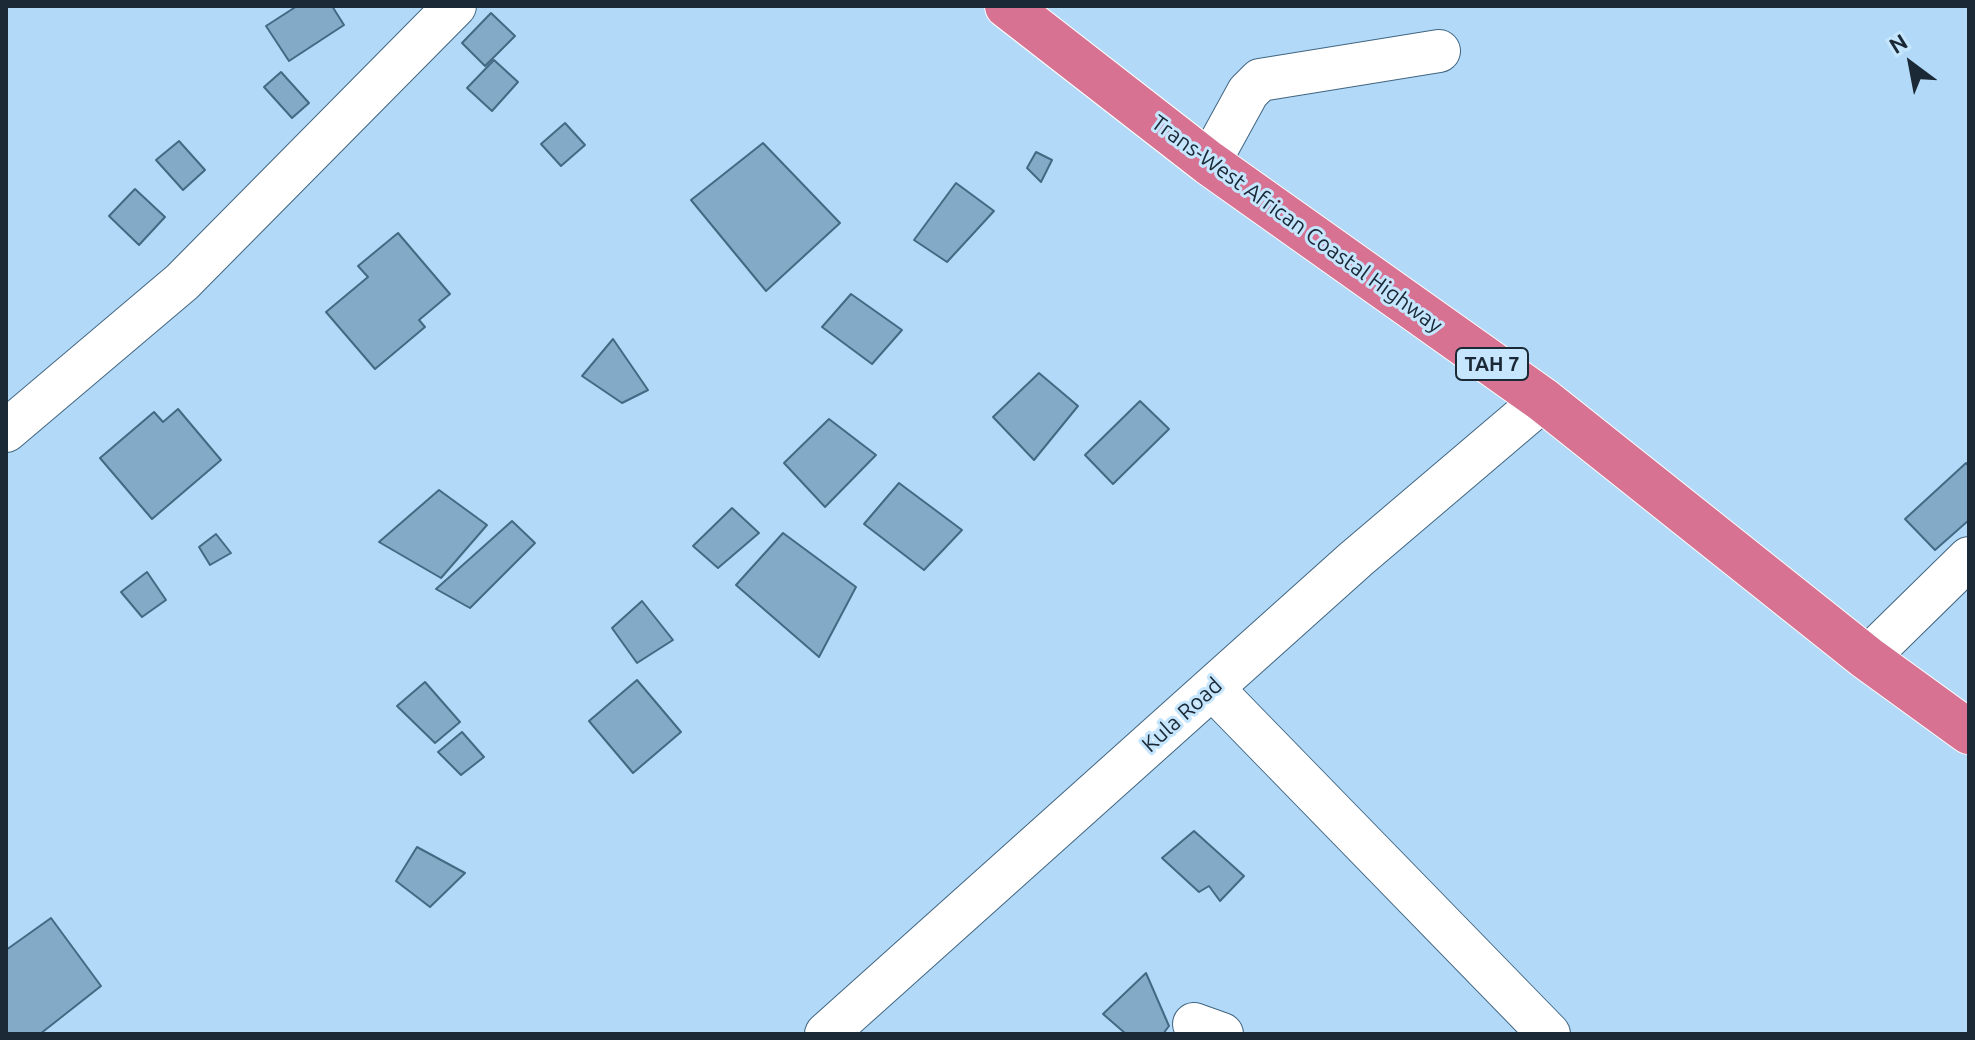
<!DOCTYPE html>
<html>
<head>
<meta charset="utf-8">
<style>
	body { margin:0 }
	#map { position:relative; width:1975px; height:1040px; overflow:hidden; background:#b2daf8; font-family:Ubuntu,sans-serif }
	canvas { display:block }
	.frame { position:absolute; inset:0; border:8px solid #1a2935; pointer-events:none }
	.north { position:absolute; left:1871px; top:24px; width:80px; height:80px; -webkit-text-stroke:6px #c6e6fe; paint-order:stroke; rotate:328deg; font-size:22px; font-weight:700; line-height:32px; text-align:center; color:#1a2935 }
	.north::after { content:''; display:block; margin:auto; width:28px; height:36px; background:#1a2935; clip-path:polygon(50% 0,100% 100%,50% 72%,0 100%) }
</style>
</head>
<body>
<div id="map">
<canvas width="1975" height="1040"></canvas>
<div class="frame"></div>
<div class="north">N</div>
</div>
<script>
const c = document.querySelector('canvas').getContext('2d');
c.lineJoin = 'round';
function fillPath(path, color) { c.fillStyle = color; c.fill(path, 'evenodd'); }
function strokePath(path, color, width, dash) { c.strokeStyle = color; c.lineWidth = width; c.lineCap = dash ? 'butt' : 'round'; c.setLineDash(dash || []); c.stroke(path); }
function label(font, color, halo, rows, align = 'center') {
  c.font = font + ' Ubuntu,sans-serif'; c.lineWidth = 6; c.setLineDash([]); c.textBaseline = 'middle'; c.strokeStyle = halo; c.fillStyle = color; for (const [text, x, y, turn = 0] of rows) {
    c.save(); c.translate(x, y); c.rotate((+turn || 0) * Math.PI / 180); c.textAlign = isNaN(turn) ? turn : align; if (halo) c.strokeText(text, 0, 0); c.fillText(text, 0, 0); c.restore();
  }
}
const building = new Path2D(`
	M297 6H332L344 25 289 61 266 26Z
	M491 13 515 36 485 66 462 43Z
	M494 60 518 82 492 111 467 88Z
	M281 72 309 103 292 118 264 87Z
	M565 123 585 145 561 166 541 144Z
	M179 141 205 170 183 190 156 160Z
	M763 143 840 223 766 291 691 200Z
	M1036 152 1052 160 1041 182 1027 168Z
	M956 183 994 211 947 262 914 240Z
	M135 189 165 217 139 245 109 216Z
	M398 233 450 294 419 320 425 327 375 369 326 312 368 277 358 266Z
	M851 294 902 330 872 364 822 327Z
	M613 339 648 390 622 403 582 376Z
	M1039 373 1078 406 1034 460 993 417Z
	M1140 401 1169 429 1113 484 1085 455Z
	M178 409 221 460 152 519 100 458 154 412 163 422Z
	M829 419 876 455 825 507 784 463Z
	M1966 463 1969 466V520L1935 550 1905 519Z
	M899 483 962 530 924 570 864 524Z
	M439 490 487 525 441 578 379 542Z
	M732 508 759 533 718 568 693 546Z
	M512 521 535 543 470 608 436 589Z
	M783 533 856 587 819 657 736 585Z
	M216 534 231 553 210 565 199 547Z
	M147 572 166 600 142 617 121 592Z
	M642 601 673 640 637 663 612 628Z
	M637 680 681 732 633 773 589 721Z
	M425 682 460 722 435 743 397 706Z
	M462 732 484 757 461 775 438 752Z
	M1194 831 1244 876 1220 901 1209 886 1199 892 1162 858Z
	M417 847 465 873 430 907 396 881Z
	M51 918 101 986 40 1034H6V950Z
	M1146 973 1169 1026 1163 1034H1126L1103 1014Z`);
const minor = new Path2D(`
	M1209 163 1248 92 1260 80 1439 51
	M6 431 182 282 455 6
	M1867 658 1969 558
	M1212 688 1549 1034
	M1194 1024 1222 1034
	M826 1034 1356 559 1543 400`);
const highway = new Path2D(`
	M1007 6 1209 163 1543 400 1867 658 1969 732`);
const shields = [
	[1492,364,72]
];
const shieldNames = [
	["TAH 7",1492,364]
];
const streetNames = [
	["Trans-West African Coastal Highway",1297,224,36],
	["Kula Road",1182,715,-42]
];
fillPath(building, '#83aac6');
strokePath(building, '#446983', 2);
strokePath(minor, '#416580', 44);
strokePath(highway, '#fff', 46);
strokePath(minor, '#fff', 42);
strokePath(highway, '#d77292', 44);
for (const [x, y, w] of shields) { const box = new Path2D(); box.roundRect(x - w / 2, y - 16, w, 32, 6); c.fillStyle = '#c6e6fe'; c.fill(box); strokePath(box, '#1a2935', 2); }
label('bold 20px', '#1a2935', null, shieldNames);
label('22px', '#1a2935', '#c6e6fe', streetNames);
</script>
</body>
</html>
